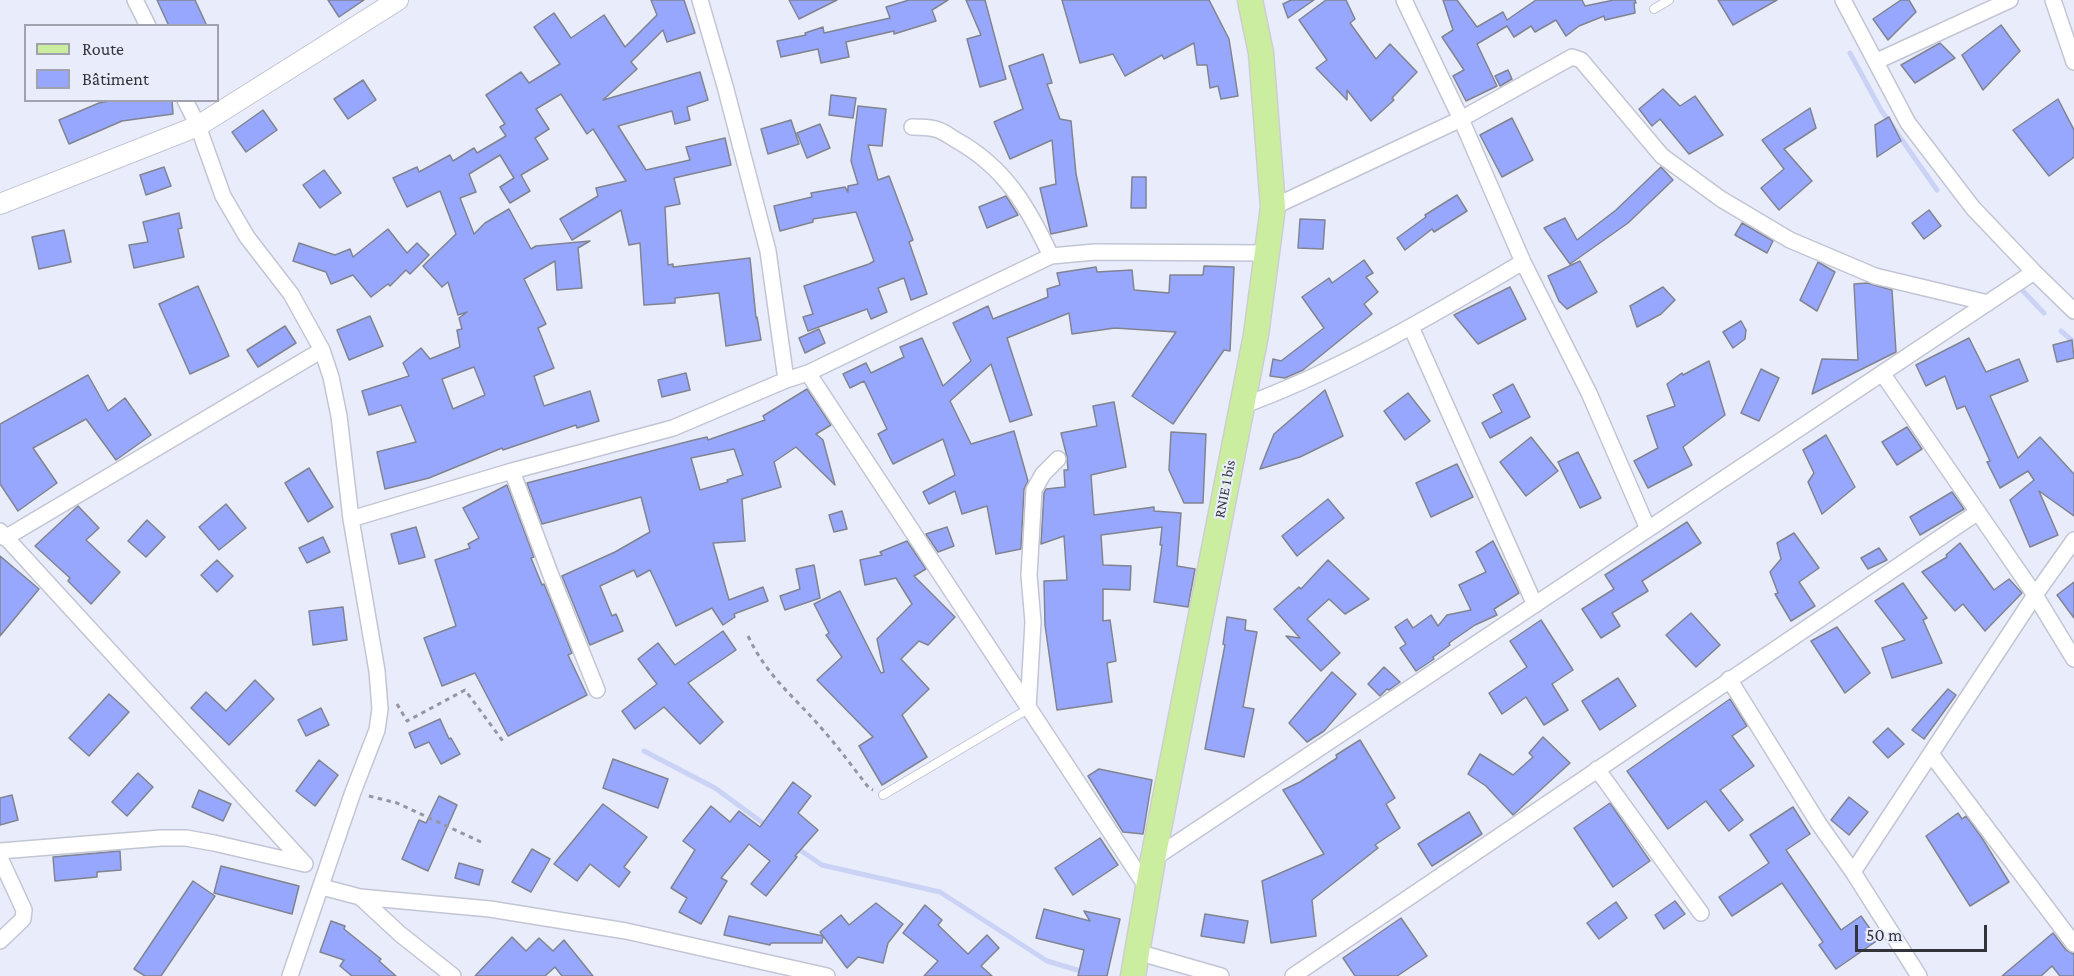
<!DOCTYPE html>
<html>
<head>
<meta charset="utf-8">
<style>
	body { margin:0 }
	#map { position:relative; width:2074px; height:976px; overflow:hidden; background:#e9edfb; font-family:"Crimson Pro",serif }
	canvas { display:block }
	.legend { position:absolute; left:24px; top:24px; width:195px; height:78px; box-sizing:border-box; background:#e9edfb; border:2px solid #a0a3ae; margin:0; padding:8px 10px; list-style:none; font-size:18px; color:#33343a }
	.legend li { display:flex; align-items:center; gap:12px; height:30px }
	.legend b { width:30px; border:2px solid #a0a3ae }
	.scale { position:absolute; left:1855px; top:925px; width:132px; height:27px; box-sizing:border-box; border:3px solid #33343a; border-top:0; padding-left:8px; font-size:18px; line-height:21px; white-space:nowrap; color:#33343a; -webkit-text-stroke:4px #e9edfb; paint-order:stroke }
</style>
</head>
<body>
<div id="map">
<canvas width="2074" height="976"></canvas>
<ul class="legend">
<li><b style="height:8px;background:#cbeda0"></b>Route</li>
<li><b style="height:16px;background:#98a7fe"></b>Bâtiment</li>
</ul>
<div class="scale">50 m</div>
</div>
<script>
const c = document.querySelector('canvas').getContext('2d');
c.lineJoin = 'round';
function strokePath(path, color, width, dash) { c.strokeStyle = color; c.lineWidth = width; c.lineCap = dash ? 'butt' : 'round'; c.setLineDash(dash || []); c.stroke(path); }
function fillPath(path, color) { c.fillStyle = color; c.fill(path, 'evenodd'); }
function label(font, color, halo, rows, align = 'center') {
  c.font = font + ' "Crimson Pro",serif'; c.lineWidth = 4.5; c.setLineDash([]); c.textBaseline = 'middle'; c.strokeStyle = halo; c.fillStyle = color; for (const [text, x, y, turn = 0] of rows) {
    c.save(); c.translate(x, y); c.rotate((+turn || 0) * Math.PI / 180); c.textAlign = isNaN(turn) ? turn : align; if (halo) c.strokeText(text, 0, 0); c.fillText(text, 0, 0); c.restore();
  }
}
const stream = new Path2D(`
	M1850 53 1881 110 1937 190
	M2021 289 2044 313
	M2061 331 2074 342
	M644 751 715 788 767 826
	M794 846 822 865 940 892 1047 961 1084 972`);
const building = new Path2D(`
	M157 0H195L207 26H169Z
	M328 0H364L339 17Z
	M651 0H684L695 33 667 42 663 30 631 62 637 69 603 100 700 72 708 100 687 107 690 120 675 124 672 111 618 126 646 170 690 160 686 147 725 138 731 165 674 178 680 204 665 207 668 265 673 264V267L750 258 756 318 757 317 761 340 726 346 719 293 675 298V303L644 305 640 243 629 245 621 210 572 240 560 219 598 196 596 188 626 181 593 129 587 134 561 94 536 109 549 129 535 138 548 159 521 175 530 191 510 203 500 187 514 178 500 155 469 174 476 192 460 198 474 234 485 223 509 209 531 249 536 246 590 241 578 248 582 288 557 290 555 261 524 279 546 324 538 328 554 368 534 376 544 406 590 391 599 421 577 428 576 425 503 450 502 448 429 478 385 489 377 452 416 442 401 405 369 415 362 391 409 376 403 363 421 348 430 359 460 347 457 330 462 329 459 318 467 312 458 315 448 282 442 287 423 266 456 234 440 191 407 207 393 178 417 167 419 172 450 155 453 161 474 148 477 153 506 136 500 127 505 124 486 95 521 72 529 83 560 64 534 27 554 13 571 38 604 15 625 47 657 15ZM474 367 485 395 453 409 442 379Z
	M789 0H837L799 19Z
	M909 0H948L932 10 936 21 894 34V31L846 42 849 57 821 63 818 49 781 57 777 41 806 35 805 33 823 27 824 33 890 18 886 7Z
	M966 0H985L1006 79 980 87 967 39 981 35Z
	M1062 0H1209L1229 39 1238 96 1221 99 1218 86 1210 88 1207 65H1197L1194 43 1164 59 1162 55 1125 76 1113 54 1080 63Z
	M1291 0H1314L1288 18 1283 4Z
	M1326 0H1346L1355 19 1350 23 1376 59 1390 44 1417 72 1392 98 1394 100 1371 121 1347 90V100L1316 68 1327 60 1299 20Z
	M1443 0H1457L1477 27 1503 12 1507 20 1536 0H1582L1585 6 1614 0H1635L1636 3H1634L1635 13 1605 20 1604 16 1579 26 1566 36 1556 20 1535 32 1531 26 1514 37 1507 26 1477 44 1497 86 1466 101 1453 76 1464 70 1442 37 1453 30Z
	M1718 0H1777L1733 25Z
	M1901 0H1909L1916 12 1888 40 1873 19Z
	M2001 25 2020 51 1983 90 1962 55Z
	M1940 43 1955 58 1915 83 1901 65Z
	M1043 54 1052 83 1047 84 1060 119 1071 121 1076 174 1087 226 1051 234 1040 188 1056 184 1052 140 1010 159 994 122 1023 109 1009 66Z
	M1508 70 1512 79 1500 86 1495 76Z
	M363 80 376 100 348 119 334 99Z
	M1663 89 1680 106 1695 96 1723 135 1689 154 1660 119 1652 126 1639 109Z
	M831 95 856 98 853 118 829 115Z
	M2058 99 2074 130V157L2049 176 2013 130Z
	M115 100H172L173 114 122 121 69 144 59 120 99 103Z
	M858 106 886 109 882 146 868 145 878 180 889 176 913 240 909 242 927 294 911 300 904 278 878 288 887 312 871 319 867 309 808 331 803 317 813 314 804 286 869 264 874 261 856 212 813 219V222L780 231 774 206 812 197 811 193 845 187 848 192V186L858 184 851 161Z
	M1810 108 1816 128 1784 149 1812 181 1779 210 1761 188 1784 169 1762 140Z
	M263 110 277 130 246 152 232 132Z
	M1889 117 1901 141 1877 157 1875 125Z
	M1512 118 1533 160 1502 177 1480 135Z
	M791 120 799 144 768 154 761 129Z
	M820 124 830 148 807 158 797 133Z
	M164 167 171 186 146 195 140 175Z
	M1661 167 1673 180 1628 223 1570 264 1544 228 1565 218 1577 240 1616 210Z
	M324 170 341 193 320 208 303 185Z
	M1132 177H1146V208H1131Z
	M1457 195 1467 211 1434 232 1432 229 1405 250 1397 238 1426 217 1425 215Z
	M1006 196 1018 215 987 228 979 207Z
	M1929 210 1941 226 1924 239 1912 223Z
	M179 213 182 228 178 229 184 257 134 268 129 245 148 242 143 222Z
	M1300 219 1325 220 1323 249 1298 248Z
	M1742 223 1773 241 1767 253 1735 235Z
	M388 229 407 253 417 243 429 255 410 274 406 270 390 286 388 284 371 297 353 275 331 284 326 272 293 261 299 243 335 255 350 249 353 257Z
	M64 230 71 262 39 269 32 237Z
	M1364 260 1373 273 1366 277 1378 292 1364 304 1372 314 1303 370 1285 378 1270 376 1273 359 1281 361 1324 328 1302 297 1329 278 1332 283Z
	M1580 261 1597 292 1567 309 1559 301 1548 276Z
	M1818 262 1835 272 1817 311 1800 300Z
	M1204 266 1234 267 1230 351 1224 350 1173 424 1132 396 1176 332 1115 328 1072 334 1069 313 1007 338 1032 415 1010 422 991 364 950 401 971 444 1014 431 1028 481 1024 489 1021 549 996 554 987 506 962 514 955 491 929 504 923 492 955 475 943 439 893 464 878 434 887 429 864 381 850 388 843 374 866 363 871 373 904 357 900 347 922 338 943 386 971 361 953 323 988 306 993 319 1048 297 1047 289 1060 285 1057 273 1096 267 1097 272 1132 270 1134 290 1169 293 1170 275H1203Z
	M1867 283 1892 290 1896 352 1812 394 1822 359 1858 360 1854 284Z
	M198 286 229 356 190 374 159 304Z
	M1510 287 1526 319 1478 344 1454 315Z
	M1663 287 1675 300 1661 314 1637 327 1630 306Z
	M370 316 383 346 349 360 337 330Z
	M1741 321 1746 330 1745 339 1733 348 1723 332Z
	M285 326 296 343 258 367 247 350Z
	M819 329 825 343 805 353 799 338Z
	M1969 338 1986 372 2019 359 2028 381 1990 396 2018 458 2040 437 2074 474V516L2039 491 2058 535 2030 547 2010 500 2034 480 2028 471 2000 488 1987 462 1990 461 1965 406 1957 409 1945 376 1926 386 1916 365Z
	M2072 340 2074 358 2057 362 2053 345Z
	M1709 361 1725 415 1683 447 1692 465 1648 488 1634 461 1658 448 1647 416 1675 406 1667 384 1682 373 1683 375Z
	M1761 369 1779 378 1759 421 1741 413Z
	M686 373 690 390 662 397 658 380Z
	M88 375 108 411 125 398 151 435 116 460 86 419 33 448 57 483 18 511 0 484V424Z
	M1513 384 1530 417 1490 438 1482 423 1502 412 1493 395Z
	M807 389 831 425 816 434 823 440 835 485 796 447 774 462 781 487 742 499 745 541 713 543 729 600 763 587 768 601 734 614 735 617 723 625 712 608 676 626 650 570 637 577 634 570 600 586 612 616 616 614 623 631 590 645 562 576 615 552 650 532 641 497 542 524 527 483 694 440 707 437 708 440 765 420 763 416ZM734 449 743 475 727 480 728 482 700 490 691 458Z
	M1325 390 1343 436 1300 457 1260 469 1274 434Z
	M1408 393 1430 421 1405 440 1384 411Z
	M1114 402 1126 467 1091 475 1094 515 1154 507V511L1181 513 1177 566 1195 569 1188 607 1154 602 1162 545H1160L1162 527 1101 535 1103 565 1131 566 1130 590 1103 589V621L1110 620 1116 661 1107 663 1112 702 1057 710 1045 625 1044 581 1067 580 1064 536 1041 544 1044 493 1046 489 1065 487 1064 470H1068L1067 457 1061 433 1097 426 1093 406Z
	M1907 427 1922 449 1897 465 1882 442Z
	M1171 432 1206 434 1203 503H1184L1169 470Z
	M1826 435 1855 487 1822 514 1808 482 1814 473 1803 450Z
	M1531 437 1558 471 1526 496 1500 462Z
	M1578 452 1601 498 1580 508 1558 462Z
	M1457 464 1473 497 1431 517 1416 483Z
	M309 468 333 507 308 522 285 483Z
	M507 485 534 557 531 558 542 585 544 584 572 653 568 655 587 695 508 736 475 673 442 686 424 638 456 626 435 560 470 548 468 544 479 538 463 508Z
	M1952 492 1964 509 1920 535 1910 517Z
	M1328 499 1344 518 1297 556 1282 536Z
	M226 504 246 528 219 550 199 527Z
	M78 506 99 528 86 540 120 572 91 604 68 581 70 578 35 546Z
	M842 511 847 529 834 532 829 515Z
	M147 520 165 537 146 557 128 541Z
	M1687 522 1701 543 1642 581 1648 591 1612 613 1620 626 1601 638 1582 609 1614 589 1605 575Z
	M416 527 425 557 399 564 391 534Z
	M947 527 954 546 938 552 926 534Z
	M1794 533 1819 568 1799 582 1815 606 1791 621 1775 594 1778 593 1770 572 1781 559 1777 543Z
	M323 537 330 552 307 563 299 548Z
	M907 541 926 569 914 576 955 617 928 645 919 641 901 659 929 689 902 715 927 757 882 785 859 746 873 737 817 680 842 657 826 635 829 633 814 604 840 591 881 673 884 672 877 639 912 604 896 578 865 585 860 560 882 555 880 552Z
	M1493 541 1519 593 1494 609 1497 615 1475 625 1449 643 1450 645 1433 657 1434 659 1416 671 1400 648 1406 644 1395 627 1407 619 1413 628 1431 615 1438 626 1447 615 1471 610 1459 585 1486 572 1476 552Z
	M1960 543 1994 590 2009 579 2022 593 1985 631 1963 604 1955 611 1922 572 1947 557 1946 555Z
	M1879 548 1887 560 1868 569 1861 558Z
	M0 556 39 589 0 636Z
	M217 560 233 576 217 592 201 575Z
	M1328 560 1369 599 1345 614 1329 599 1307 619 1340 653 1321 671 1286 636 1300 638 1274 609 1299 587 1301 589Z
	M814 565 820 598 785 610 780 596 800 589 796 569Z
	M2074 582V618L2057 595Z
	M1903 583 1927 618 1923 620 1942 663 1892 678 1882 648 1905 640 1875 601Z
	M343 607 347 640 313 645 309 611Z
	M1691 613 1720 645 1696 667 1666 635Z
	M1227 617 1246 620 1245 630 1257 632 1243 707 1254 709 1244 757 1205 749 1225 645 1223 644Z
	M1541 620 1573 670 1552 684 1568 710 1544 725 1526 697 1502 714 1489 693 1527 667 1510 641Z
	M1837 627 1870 673 1845 693 1811 641Z
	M723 631 736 650 688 683 723 722 700 744 664 707 635 729 622 711 657 684 638 659 658 643 675 665Z
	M1384 667 1400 682 1389 690 1387 689 1380 696 1368 684Z
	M1332 672 1356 694 1324 731 1307 742 1289 723Z
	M1618 678 1636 706 1600 730 1582 701Z
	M255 680 274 699 229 745 191 708 206 692 226 711Z
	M1948 689 1956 695 1924 739 1912 730Z
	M109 694 129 712 89 756 69 738Z
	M1730 699 1747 726 1732 736 1754 766 1720 790 1743 820 1729 831 1706 801 1668 829 1627 771Z
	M321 708 329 725 306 736 298 720Z
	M440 719 449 739 451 738 460 754 441 764 429 742 415 748 409 733Z
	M1888 728 1904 744 1888 758 1873 742Z
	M1543 737 1570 763 1513 815 1486 786 1468 774 1480 754 1513 775 1533 757 1529 753Z
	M1360 740 1395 798 1386 804 1400 828 1375 845 1378 848 1312 900 1316 936 1271 943 1262 881 1324 854 1283 790 1300 782 1337 758 1336 755Z
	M613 759 668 779 658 808 603 788Z
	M319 760 338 775 315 806 296 791Z
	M1099 769 1152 780 1143 834 1123 832 1088 776Z
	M138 773 153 787 127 816 112 802Z
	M793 782 811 796 798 813 818 830 795 856 797 857 766 896 751 884 770 861 749 844 721 878 727 881 701 924 679 912 687 898 671 888 695 850 683 841 711 806 730 822 739 811 760 827Z
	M199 790 231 804 223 821 192 807Z
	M12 795 18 820 0 825V798Z
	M439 796 457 805 428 871 402 859 419 820 426 823Z
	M1849 797 1868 812 1849 835 1831 820Z
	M1610 803 1650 861 1613 887 1574 828Z
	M603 804 647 837 624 867 630 872 619 887 590 864 577 881 554 864Z
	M1793 807 1810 834 1786 850 1841 930 1861 916 1878 940 1836 969 1819 945 1823 942 1782 883 1732 916 1719 897 1769 863 1750 835Z
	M1469 812 1482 834 1432 866 1418 844Z
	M1958 813 1962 819 1966 816 1982 838 2009 882 1970 906 1926 836Z
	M1100 838 1118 865 1073 895 1055 868Z
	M532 849 550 859 531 892 512 882Z
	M120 851 121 870 97 872V877L55 881 53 857Z
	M459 863 483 870 479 885 455 878Z
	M221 866 299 886 292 914 214 893Z
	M193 881 215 896 161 976H145L134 969Z
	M1675 901 1685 914 1664 929 1655 915Z
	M1616 902 1627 918 1599 939 1587 923Z
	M876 903 903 924 888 943 883 963 858 957 847 968 820 932 841 915 849 925Z
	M925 905 942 920 938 925 968 954 987 935 999 948 981 966 992 976H924L938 961 903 933Z
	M1044 909 1090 921 1084 911 1120 919 1107 976H1078L1084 950 1036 938Z
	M1205 914 1248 921 1244 943 1201 936Z
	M729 916 823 936 822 943H771L770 945 724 935Z
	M1401 918 1427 956 1397 976H1355L1343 958Z
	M331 921 345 926 344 929 381 959 379 961 396 976H352L340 966 344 960 320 952Z
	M2053 933 2066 950 2074 954V976H2060L2052 966 2041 976H2002Z
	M512 937 526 951 539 938 553 951 564 940 593 976H562L555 967 545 976H475Z`);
const path = new Path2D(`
	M748 636C768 678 794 696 823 730 839 748 854 769 869 788L873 790
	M397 704 407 721 465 690 505 744
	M369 796 397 803 481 842`);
const service = new Path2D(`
	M1654 9 1669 0
	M883 795 1028 709`);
const minor = new Path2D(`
	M135 0 148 26
	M700 0 725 86 768 251 786 380
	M1404 0 1461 119 1523 262 1589 393 1648 529
	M1843 0 1908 123 1973 208 2034 272 2074 311
	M2053 0 2074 62
	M1877 61 2010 0
	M185 100 198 126 223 196 247 237 291 294 322 350 331 377 339 416 351 519 377 671 380 709 377 730 353 792 290 976
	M912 127C919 127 928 127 935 129 942 130 949 136 956 140 1005 167 1028 207 1051 256
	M1273 207 1461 119 1572 57 1581 60 1662 156 1721 199 1790 240 1875 276 1988 303
	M1411 327 1535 605
	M808 373 1148 889
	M1882 373 2035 595 2074 659
	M1242 406C1341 370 1432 315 1523 262
	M512 471 550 573 597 690
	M351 519 512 471 673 428 786 380 808 373 1051 256 1095 252 1267 253
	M0 531 305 864
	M5 538 322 350
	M1729 679 1819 824 1853 872
	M1028 709 1033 622 1029 575 1034 490 1043 474 1058 459
	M1931 754 2074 944
	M1597 769 1701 913
	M0 851 161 838H186L214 843 305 864
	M0 858 24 910 23 919 0 941
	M1153 859 2034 272
	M322 887 360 897 400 934 453 976
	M360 897 490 909 626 931 827 976
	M1137 952 1221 976
	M1293 976 1978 512
	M1919 976 1853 872 2035 595 2074 540`);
const tertiary = new Path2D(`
	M0 204 198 126 398 0`);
const primary = new Path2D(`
	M1133 976 1153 859 1256 335 1273 207 1261 53 1250 0`);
const streetNames = [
	["RNIE 1 bis",1225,489,-79]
];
strokePath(stream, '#cad2f6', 5);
fillPath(building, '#98a7fe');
strokePath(building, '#808490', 1.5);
strokePath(service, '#c2c5d3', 10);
strokePath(minor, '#c2c5d3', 18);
strokePath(tertiary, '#c2c5d3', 22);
strokePath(primary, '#ceced0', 27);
strokePath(path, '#9497a1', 3, [4.5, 4.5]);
strokePath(service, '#fff', 8);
strokePath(minor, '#fff', 15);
strokePath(tertiary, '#fff', 20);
strokePath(primary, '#cbeda0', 24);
label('15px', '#33343a', '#e9edfb', streetNames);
</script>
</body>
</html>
